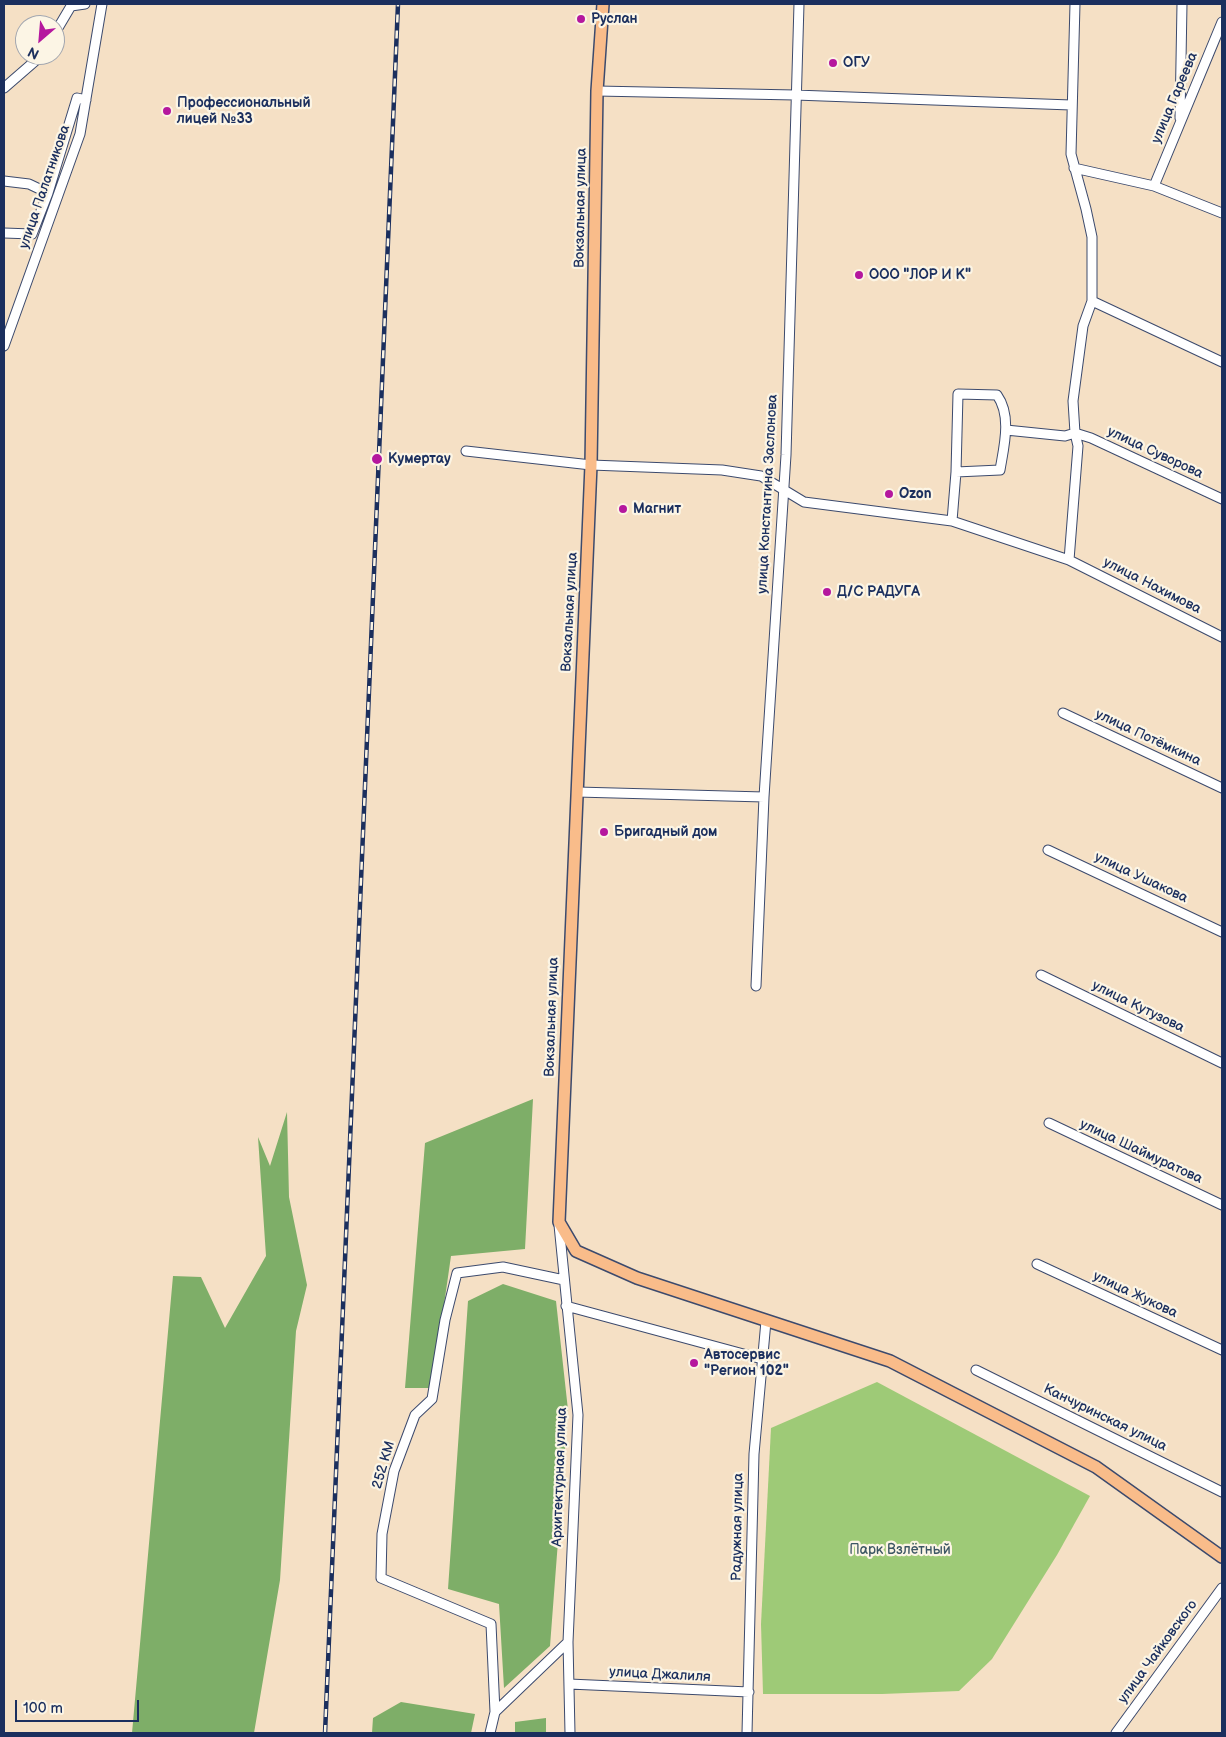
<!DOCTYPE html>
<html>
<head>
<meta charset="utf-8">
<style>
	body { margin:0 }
	#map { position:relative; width:1226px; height:1737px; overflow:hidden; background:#f5e0c5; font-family:"Balsamiq Sans",sans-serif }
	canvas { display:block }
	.frame { position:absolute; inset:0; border:5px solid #1b2f5e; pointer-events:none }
	.north { position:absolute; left:15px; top:15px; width:50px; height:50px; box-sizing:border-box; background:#fcf5e5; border:1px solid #a2a6af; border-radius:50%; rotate:207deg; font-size:14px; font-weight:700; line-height:20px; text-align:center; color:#1b2f5e }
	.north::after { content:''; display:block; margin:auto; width:18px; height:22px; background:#b5179e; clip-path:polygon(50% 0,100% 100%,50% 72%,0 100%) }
	.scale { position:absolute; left:15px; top:1700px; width:124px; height:22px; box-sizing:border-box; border:2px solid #1b2f5e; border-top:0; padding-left:6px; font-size:15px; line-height:18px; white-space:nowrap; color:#1b2f5e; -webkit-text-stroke:4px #fcf5e5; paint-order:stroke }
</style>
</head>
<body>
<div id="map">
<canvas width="1226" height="1737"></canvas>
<div class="frame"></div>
<div class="north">N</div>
<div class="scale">100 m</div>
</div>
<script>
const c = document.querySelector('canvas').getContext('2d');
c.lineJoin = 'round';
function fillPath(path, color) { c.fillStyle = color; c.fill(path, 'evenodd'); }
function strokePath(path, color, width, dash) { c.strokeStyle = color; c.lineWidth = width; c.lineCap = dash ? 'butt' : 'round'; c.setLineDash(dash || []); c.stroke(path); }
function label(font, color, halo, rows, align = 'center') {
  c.font = font + ' "Balsamiq Sans",sans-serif'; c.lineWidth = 4.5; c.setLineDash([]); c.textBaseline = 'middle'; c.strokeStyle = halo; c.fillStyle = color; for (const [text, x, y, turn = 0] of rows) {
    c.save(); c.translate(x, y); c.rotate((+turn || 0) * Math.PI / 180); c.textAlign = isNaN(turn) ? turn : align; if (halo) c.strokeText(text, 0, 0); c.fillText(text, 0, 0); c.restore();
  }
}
const green = new Path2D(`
	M877 1382 1090 1496 1057 1555 992 1659 959 1691 882 1694H763L761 1624 771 1428Z`);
const forest = new Path2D(`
	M533 1099 525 1249 451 1256 432 1388H405L425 1143Z
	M287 1112 289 1197 307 1285 296 1331 280 1580 254 1733H132L173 1276 201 1277 225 1328 266 1256 258 1137 270 1166Z
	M503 1284 556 1301 568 1410 550 1646 504 1688 499 1604 448 1589 468 1301Z
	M401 1702 475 1714 471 1733H372L373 1718Z
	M546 1718V1733H515V1722Z`);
const minor = new Path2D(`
	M55 33 71 6 85 4
	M4 88 42 55
	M597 91 795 95 1071 105
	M1180 118 1182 4
	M1074 168 1154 186 1222 213
	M4 181 29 184 48 193
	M1154 186 1222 22
	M4 233 32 234 48 193 77 98 86 100
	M1092 301 1222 362
	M4 346 80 134 102 4
	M1006 430 1065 436 1075 433 1091 438 1222 499
	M466 451 591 465 722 470 761 476 804 502 952 521 1069 560 1222 637
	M952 521 956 472 958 394 997 395C1012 416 1004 446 1000 470L956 472
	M1069 560 1078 446 1075 433 1073 401 1083 326 1092 301V237L1086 209 1071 154 1075 4
	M1063 713 1222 788
	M577 792 764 797
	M1048 850 1222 932
	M1041 975 1222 1063
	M756 986 764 797 786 455 799 4
	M1049 1123 1222 1205
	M559 1225 578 1415 568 1642 570 1733
	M1037 1264 1222 1350
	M566 1306 762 1359
	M976 1370 1222 1492
	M569 1684 749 1692
	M495 1712 491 1624 381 1578 382 1534 394 1471 415 1415 432 1399 445 1320 457 1273 503 1267 564 1280
	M490 1733 495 1712 568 1642
	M747 1733 754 1454 766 1321
	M1116 1733 1222 1588`);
const major = new Path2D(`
	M603 4 597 91 591 465 559 1222 576 1251 637 1278 890 1361 1096 1467 1222 1557`);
const rail = new Path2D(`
	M325 1733 398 4`);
const markers = [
	[581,19,5,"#b5179e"],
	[833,63,5,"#b5179e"],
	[167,111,5,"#b5179e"],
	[859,275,5,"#b5179e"],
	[377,459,6,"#b5179e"],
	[889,494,5,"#b5179e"],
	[623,509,5,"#b5179e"],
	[827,592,5,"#b5179e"],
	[604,832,5,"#b5179e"],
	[694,1363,5,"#b5179e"]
];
const poiNames = [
	["Руслан",591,19],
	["ОГУ",843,63],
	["Профессиональный",177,103],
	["лицей №33",177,119],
	["ООО \"ЛОР И К\"",869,275],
	["Кумертау",388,459],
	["Ozon",899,494],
	["Магнит",633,509],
	["Д/С РАДУГА",837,592],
	["Бригадный дом",614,832],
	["Автосервис",704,1355],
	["\"Регион 102\"",704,1371]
];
const streetNames = [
	["улица Гареева",1175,98,-67],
	["улица Палатникова",45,187,-71],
	["Вокзальная улица",581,208,-89],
	["улица Суворова",1155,453,25],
	["улица Константина Заслонова",768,494,-87],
	["улица Нахимова",1152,586,27],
	["Вокзальная улица",570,612,-87],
	["улица Потёмкина",1148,738,25],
	["улица Ушакова",1141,878,25],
	["улица Кутузова",1138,1007,26],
	["Вокзальная улица",552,1017,-88],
	["улица Шаймуратова",1141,1152,25],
	["улица Жукова",1135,1295,25],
	["Канчуринская улица",1105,1418,26],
	["252 КМ",384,1465,-74],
	["Архитектурная улица",560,1477,-88],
	["Радужная улица",738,1527,-89],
	["улица Чайковского",1158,1652,-54],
	["улица Джалиля",660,1675,3]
];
const parkNames = [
	["Парк Взлётный",900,1550]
];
fillPath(green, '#9eca77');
fillPath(forest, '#7eae68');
strokePath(minor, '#3c4a6d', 11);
strokePath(major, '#3c4a6d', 14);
strokePath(minor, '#fff', 9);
strokePath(major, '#f9bc8a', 11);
strokePath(rail, '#1b2f5e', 4.5);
strokePath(rail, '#fcf5e5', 2.5, [8]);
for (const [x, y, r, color] of markers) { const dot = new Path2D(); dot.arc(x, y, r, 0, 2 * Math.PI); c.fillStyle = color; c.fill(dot); strokePath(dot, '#fcf5e5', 2); }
label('bold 14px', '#1b2f5e', '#fcf5e5', poiNames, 'left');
label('14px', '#1b2f5e', '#fcf5e5', streetNames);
label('14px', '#3c5664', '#fcf5e5', parkNames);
</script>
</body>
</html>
